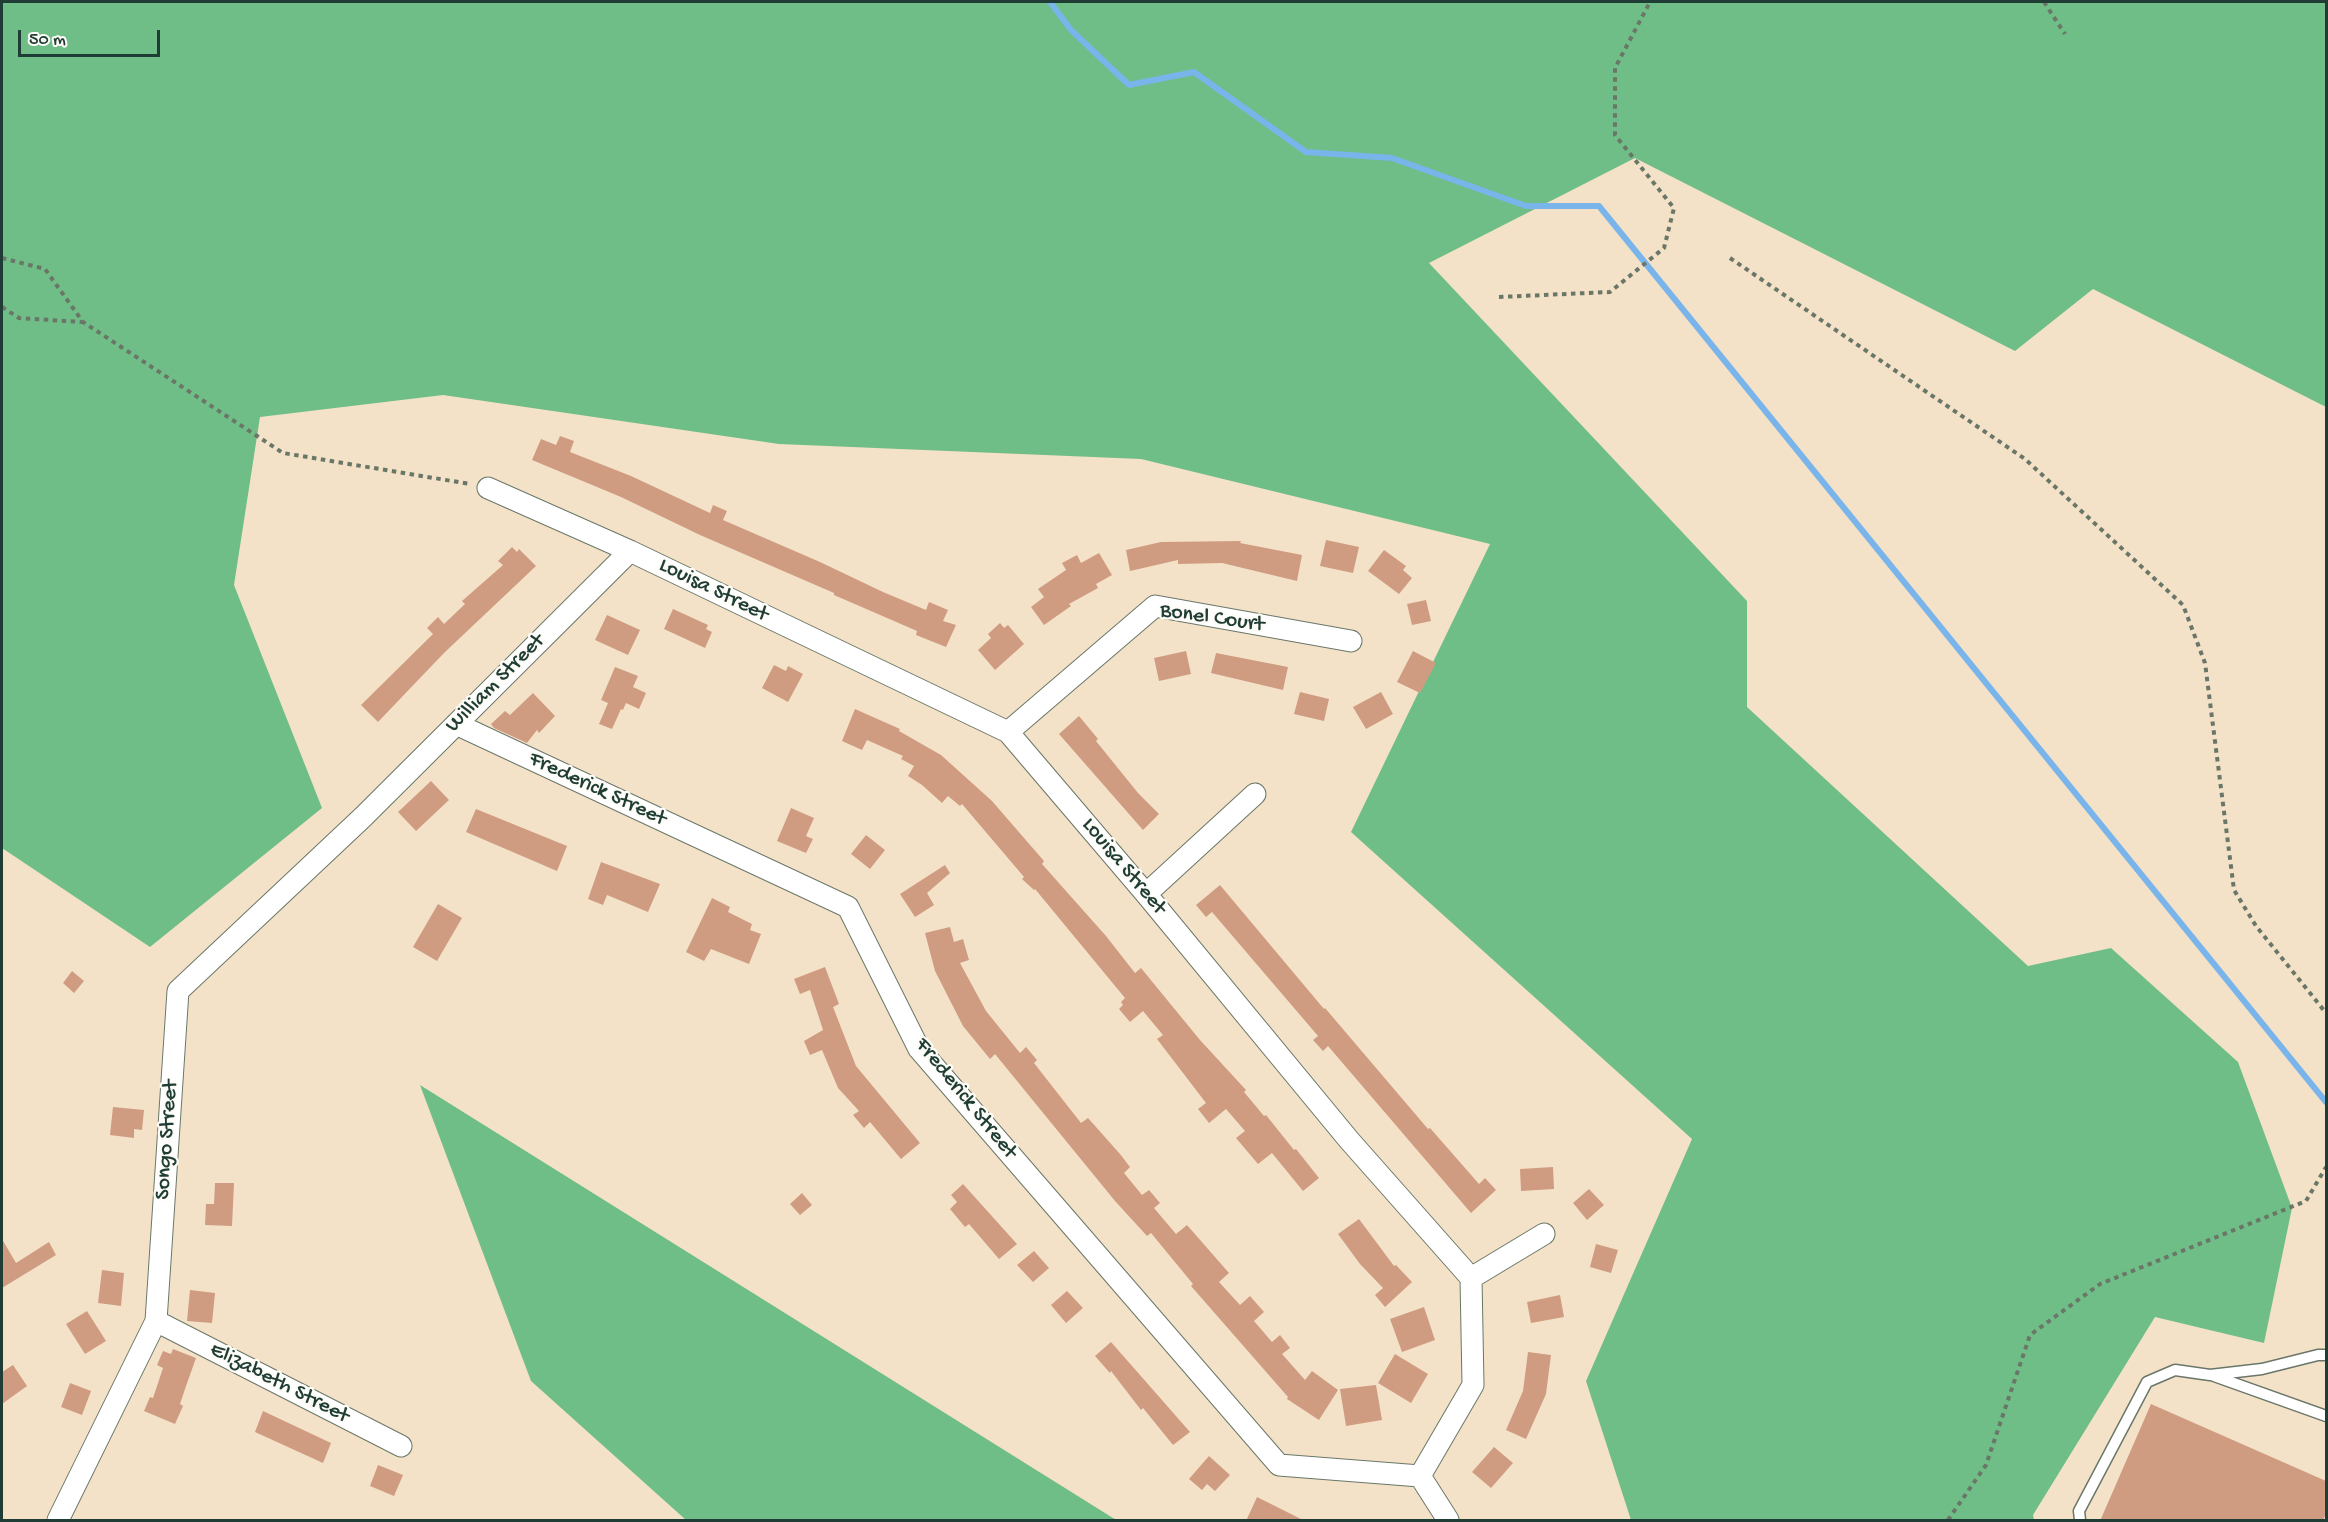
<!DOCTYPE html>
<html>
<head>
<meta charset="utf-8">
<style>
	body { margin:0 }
	#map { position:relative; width:2328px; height:1522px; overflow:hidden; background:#f4e2c8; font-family:"Gochi Hand",sans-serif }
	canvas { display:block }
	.frame { position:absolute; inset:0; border:3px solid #1f3d34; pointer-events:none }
	.scale { position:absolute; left:18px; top:30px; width:142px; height:27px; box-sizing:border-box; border:3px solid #1f3d34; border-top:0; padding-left:8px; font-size:18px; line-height:21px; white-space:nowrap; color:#1f3d34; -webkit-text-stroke:4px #fdfcf7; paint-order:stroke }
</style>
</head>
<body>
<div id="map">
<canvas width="2328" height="1522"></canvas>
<div class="frame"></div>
<div class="scale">50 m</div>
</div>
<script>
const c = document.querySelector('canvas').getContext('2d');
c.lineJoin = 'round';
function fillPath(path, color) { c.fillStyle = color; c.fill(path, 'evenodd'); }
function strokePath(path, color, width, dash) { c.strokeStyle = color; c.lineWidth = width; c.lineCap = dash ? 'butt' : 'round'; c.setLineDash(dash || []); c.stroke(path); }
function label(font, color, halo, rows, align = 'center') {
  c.font = font + ' "Gochi Hand",sans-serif'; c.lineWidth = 4.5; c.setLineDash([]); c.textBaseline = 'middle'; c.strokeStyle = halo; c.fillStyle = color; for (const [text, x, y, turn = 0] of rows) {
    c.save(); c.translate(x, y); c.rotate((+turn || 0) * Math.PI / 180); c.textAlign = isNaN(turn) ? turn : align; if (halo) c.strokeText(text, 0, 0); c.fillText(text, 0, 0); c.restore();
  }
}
const forest = new Path2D(`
	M2 2H2326V407L2093 289 2015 351 1635 158 1429 263 1747 601V707L2028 966 2111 948 2238 1062 2292 1208 2264 1343 2155 1317 2033 1515 2034 1520H1631L1586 1381 1692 1139 1351 832 1490 544 1141 459 779 444 443 395 260 417 234 585 322 808 150 947 2 848Z
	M420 1085 1113 1518 1117 1520H686L531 1381Z`);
const stream = new Path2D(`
	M1050 2 1071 30 1129 85 1194 72 1306 152 1392 158 1526 206H1599L2326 1102`);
const building = new Path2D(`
	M560 436 574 441 570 452 631 476 710 513 713 505 727 511 723 520 820 562 883 592 926 610 929 602 948 610 943 621 956 625 946 647 916 635 917 631 834 595V593L700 535 621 497 532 460 541 439 556 445Z
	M1326 540 1359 547 1353 573 1320 566Z
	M1241 541 1240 543 1302 555 1297 581 1222 563 1178 564V560L1130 571 1126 550 1161 542Z
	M512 547 517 552 519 549 536 566 444 653 378 722 361 705 433 634 427 628 438 617 444 624 465 604 462 601 503 565 498 561Z
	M1384 550 1406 566 1403 570 1412 578 1399 594 1368 571Z
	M1099 553 1112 575 1096 584 1098 588 1069 604 1071 606 1044 625 1031 607 1044 597 1038 589 1066 570 1062 563 1077 555 1081 563Z
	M1426 600 1431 621 1412 625 1407 604Z
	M673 609 708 625 706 629 712 632 705 648 664 629Z
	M607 615 640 630 628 655 595 640Z
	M1000 623 1004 628 1008 625 1024 644 995 670 978 650 991 638 988 634Z
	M1186 651 1191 674 1159 681 1154 658Z
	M1413 651 1436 663 1420 693 1397 682Z
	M1216 653 1288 667 1283 690 1211 673Z
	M774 665 786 671 788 666 803 674 788 702 762 688Z
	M615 667 638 676 633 687 646 693 639 709 626 703 623 710 621 709 612 729 599 724 608 703 601 700Z
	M1300 692 1329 699 1324 721 1294 714Z
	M1381 692 1393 714 1366 729 1353 707Z
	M533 693 555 716 539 733 537 730 527 743 494 728 491 724 505 711 510 715Z
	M855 709 900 729 899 731 941 755 992 801 1044 861 1042 864 1106 936 1135 973 1141 968 1200 1040 1246 1090 1244 1092 1264 1116 1266 1115 1294 1150 1296 1149 1319 1178 1303 1191 1272 1153 1258 1164 1236 1138 1245 1131 1226 1109 1209 1123 1198 1109 1206 1103 1157 1039 1163 1035 1143 1011 1130 1022 1119 1009 1123 1005 1121 1002 1125 998 1035 889 1034 890 1022 879 1024 877 962 804 960 806 948 796 942 803 922 785 908 776 914 766 901 759 903 756 867 740 862 750 842 741Z
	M1079 716 1098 739 1096 741 1138 793 1159 814 1143 830 1059 734Z
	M431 781 449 800 416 831 398 812Z
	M791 808 814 818 806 836 813 839 806 853 777 841Z
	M476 809 567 846 557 871 466 832Z
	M866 835 885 850 870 869 851 854Z
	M601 862 660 884 648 912 607 895 603 905 588 899Z
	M945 865 950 873 927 893 934 905 915 917 900 894Z
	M1220 885 1324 1009 1325 1008 1428 1129 1430 1128 1479 1184 1485 1178 1496 1190 1471 1213 1328 1046 1323 1051 1313 1040 1318 1036 1212 912 1206 917 1196 905Z
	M712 898 730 907 728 912 752 924 750 930 761 934 749 964 711 949 704 961 686 952Z
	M438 904 462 918 437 961 413 947Z
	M950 927 954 942 963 939 969 960 960 963 986 1011 1020 1053 1026 1047 1037 1060 1034 1063 1081 1123 1088 1118 1120 1154 1130 1167 1124 1173 1142 1195 1149 1190 1160 1203 1154 1208 1176 1234 1187 1225 1229 1273 1219 1282 1240 1305 1250 1296 1264 1312 1254 1321 1272 1342 1280 1335 1290 1348 1282 1354 1305 1380 1312 1371 1338 1390 1319 1420 1287 1399 1288 1397 1191 1286 1193 1284 1151 1233 1147 1236 1115 1201 995 1054 990 1059 963 1026 935 971 925 933Z
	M825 967 839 1004 833 1007 856 1066 920 1143 901 1159 870 1122 864 1128 853 1115 859 1111 838 1088 822 1050 810 1055 804 1041 823 1030 810 990 800 994 794 979Z
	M72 971 84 981 74 993 63 983Z
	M113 1107 144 1110 142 1130 134 1129V1138L110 1135Z
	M1553 1167 1554 1189 1521 1191 1520 1169Z
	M215 1183H234L232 1226 205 1225 206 1204H214Z
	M963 1184 1017 1244 999 1259 969 1224 965 1227 950 1209 957 1202 951 1195Z
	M1589 1189 1604 1205 1587 1220 1573 1203Z
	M802 1193 812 1205 800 1215 790 1204Z
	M1359 1219 1394 1266 1396 1265 1412 1282 1385 1307 1375 1295 1383 1288 1360 1264 1338 1234Z
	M2 1239 16 1263 49 1242 56 1255 2 1288Z
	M1596 1244 1618 1250 1611 1273 1590 1267Z
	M1034 1251 1049 1268 1033 1282 1017 1265Z
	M102 1270 124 1273 121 1306 98 1303Z
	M190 1290 215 1293 212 1323 187 1321Z
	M1067 1291 1083 1308 1066 1323 1051 1305Z
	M1560 1295 1564 1317 1531 1323 1527 1302Z
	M1424 1307 1435 1340 1402 1352 1390 1319Z
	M87 1311 106 1341 85 1354 66 1324Z
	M1111 1342 1190 1432 1173 1445 1143 1408 1141 1410 1111 1371 1110 1373 1095 1356Z
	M173 1349 196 1358 185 1389 180 1404 183 1406 175 1424 144 1411 150 1397 153 1398 163 1368 157 1365 163 1351 171 1354Z
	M1528 1352 1551 1355 1546 1394 1526 1439 1506 1430 1523 1391Z
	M1395 1354 1428 1374 1411 1403 1378 1383Z
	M13 1365 27 1386 2 1404V1372Z
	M70 1383 91 1391 82 1415 61 1407Z
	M1376 1385 1382 1420 1346 1426 1340 1389Z
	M2151 1404 2326 1481V1513L2323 1521H2100Z
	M263 1411 331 1443 323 1463 255 1432Z
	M1494 1447 1513 1463 1491 1488 1472 1472Z
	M1209 1456 1230 1475 1215 1491 1207 1484 1202 1490 1189 1479Z
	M378 1465 403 1475 394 1496 370 1486Z
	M1257 1497 1305 1521H1246Z`);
const path = new Path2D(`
	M2044 2 2065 34
	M2 258 45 269 83 322 283 453 470 484
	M1730 258 2025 459 2183 605 2205 663 2234 890 2256 926 2326 1013
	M1499 297 1610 292 1664 248 1674 208 1615 135V68L1650 2
	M2 307 19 318 82 322
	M1948 1520 1986 1465 2030 1335 2100 1284 2306 1201 2326 1167`);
const lane = new Path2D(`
	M2214 1376 2326 1416
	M2080 1520 2079 1511 2147 1382 2175 1370 2210 1375 2262 1369 2318 1355H2326`);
const street = new Path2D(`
	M488 488 630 551 1008 732 1146 894 1349 1140 1471 1278 1473 1385 1420 1476
	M456 724 848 907 919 1049 1279 1465 1420 1476
	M1008 732 1155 606 1351 641
	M1146 894 1255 794
	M1471 1278 1544 1234
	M156 1321 401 1446
	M1420 1476 1448 1520
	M58 1520 156 1321 178 991 363 817 630 551`);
const streetNames = [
	["Louisa Street",713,591,26],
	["Bonel Court",1212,619,8],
	["William Street",496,684,-45],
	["Frederick Street",597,790,25],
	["Louisa Street",1123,867,50],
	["Frederick Street",965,1099,51],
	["Songo Street",168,1140,-86],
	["Elizabeth Street",279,1384,27]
];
fillPath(forest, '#70be87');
strokePath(stream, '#79b4ea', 6);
fillPath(building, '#cf9c81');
strokePath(lane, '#6a7768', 13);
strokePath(street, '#6a7768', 23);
strokePath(path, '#6a7768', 4, [4.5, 4.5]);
strokePath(lane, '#fff', 10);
strokePath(street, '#fff', 21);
label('22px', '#1f3d34', '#fdfcf7', streetNames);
</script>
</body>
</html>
